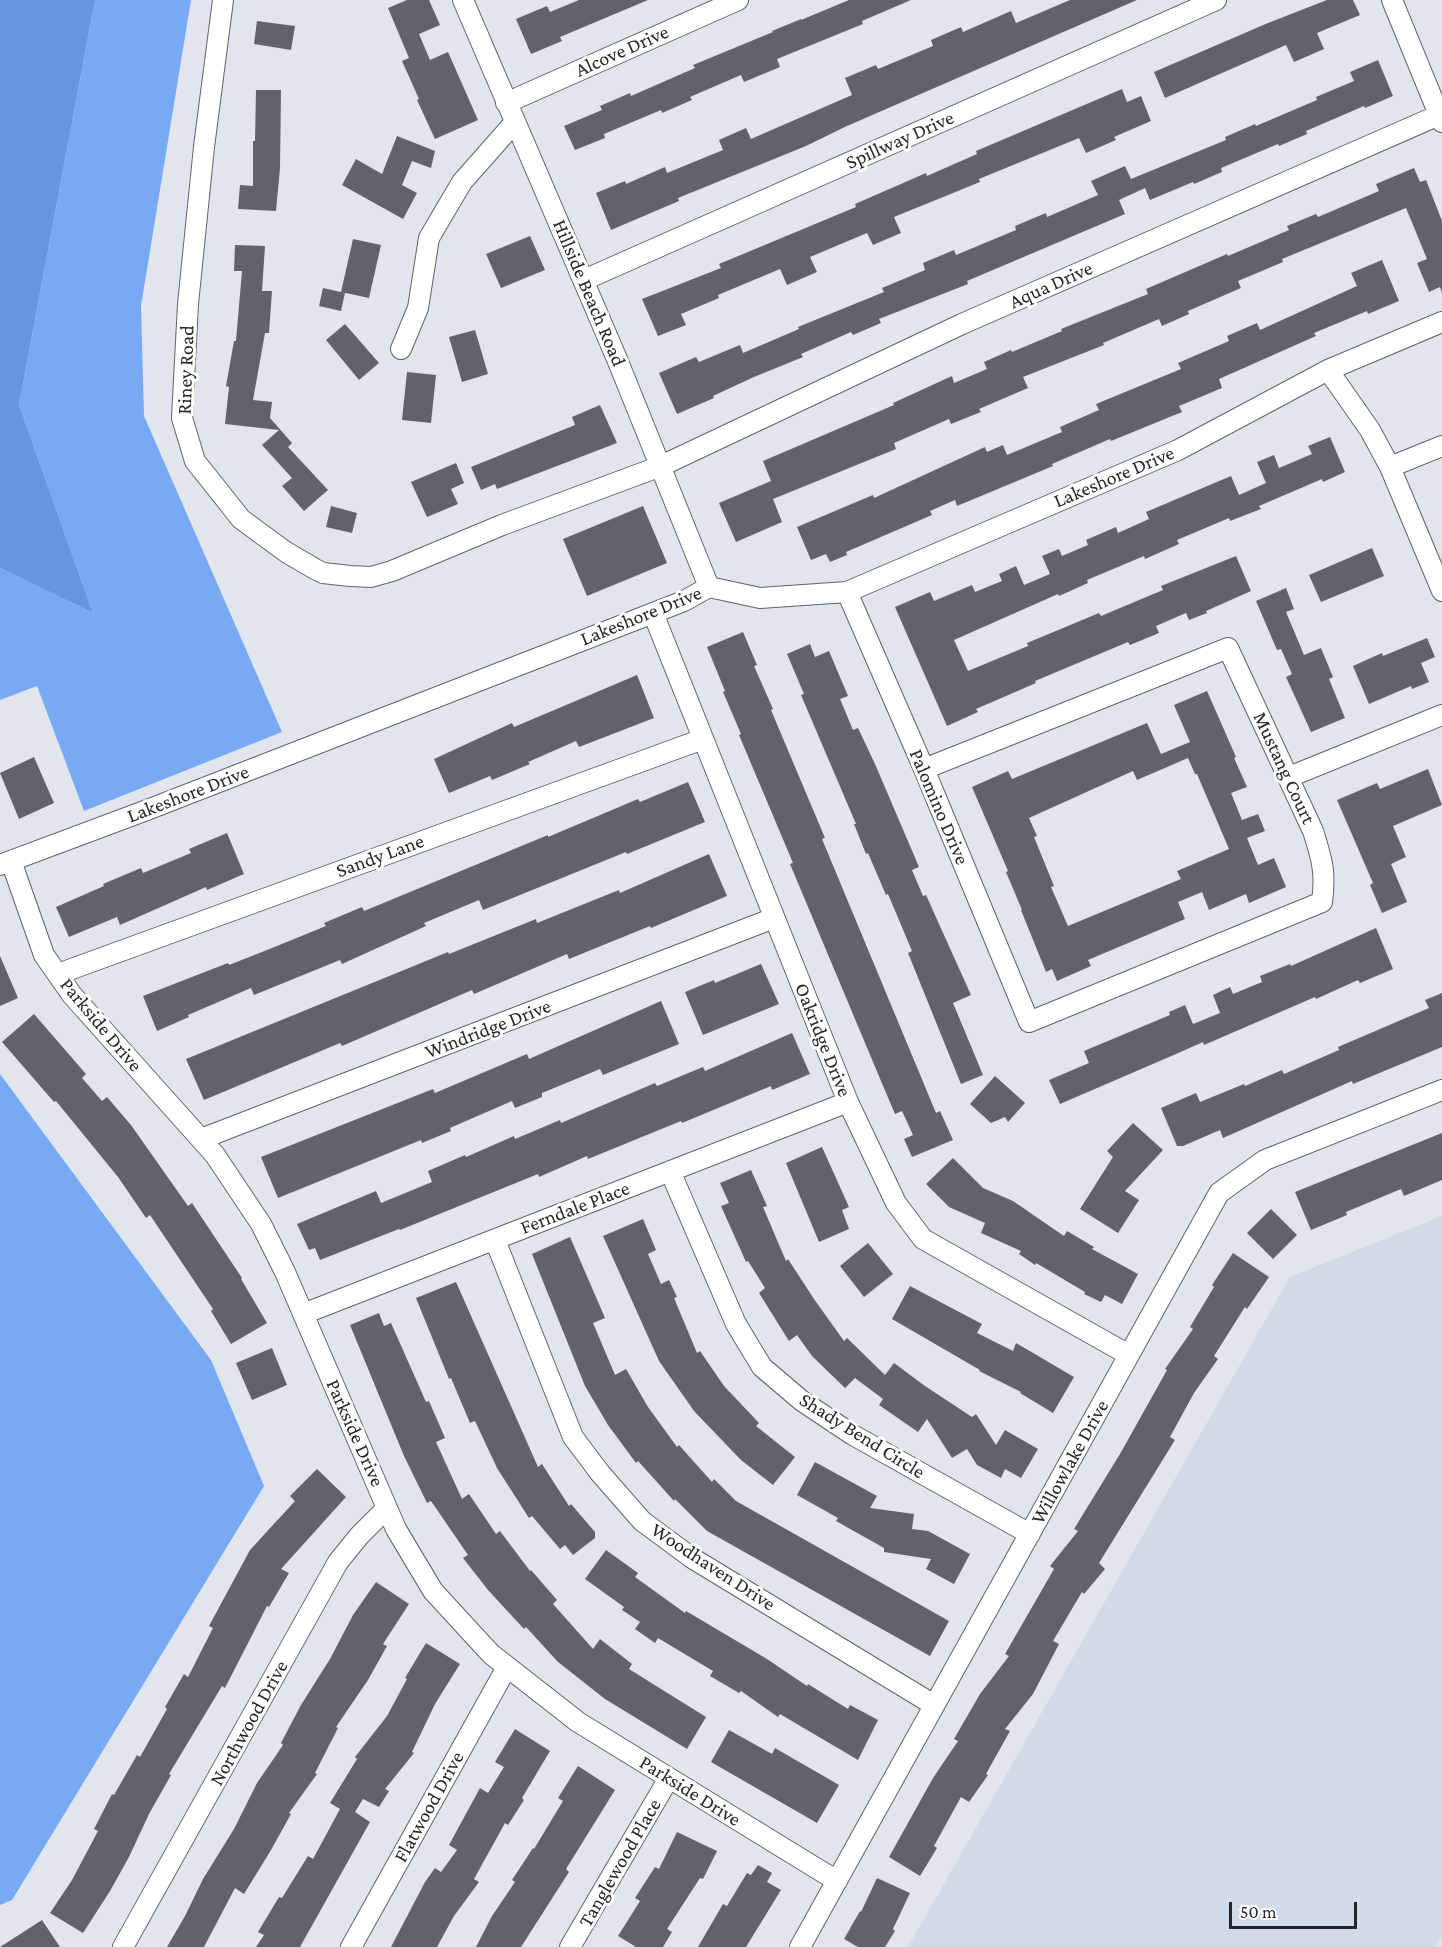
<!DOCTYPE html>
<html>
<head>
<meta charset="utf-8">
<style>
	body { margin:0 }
	#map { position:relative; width:1442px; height:1947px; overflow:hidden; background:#e1e5ec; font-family:"Crimson Pro",serif }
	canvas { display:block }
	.scale { position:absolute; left:1229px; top:1902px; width:128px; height:27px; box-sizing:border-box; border:3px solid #26272a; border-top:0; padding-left:8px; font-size:18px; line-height:21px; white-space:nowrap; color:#26272a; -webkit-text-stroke:4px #fff; paint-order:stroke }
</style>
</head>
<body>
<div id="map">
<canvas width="1442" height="1947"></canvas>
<div class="scale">50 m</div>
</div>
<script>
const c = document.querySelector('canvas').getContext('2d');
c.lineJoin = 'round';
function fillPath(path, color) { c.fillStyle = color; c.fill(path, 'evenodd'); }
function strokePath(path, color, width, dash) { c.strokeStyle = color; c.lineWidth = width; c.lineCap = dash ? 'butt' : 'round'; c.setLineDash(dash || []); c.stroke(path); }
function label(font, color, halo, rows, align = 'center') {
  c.font = font + ' "Crimson Pro",serif'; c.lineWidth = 6; c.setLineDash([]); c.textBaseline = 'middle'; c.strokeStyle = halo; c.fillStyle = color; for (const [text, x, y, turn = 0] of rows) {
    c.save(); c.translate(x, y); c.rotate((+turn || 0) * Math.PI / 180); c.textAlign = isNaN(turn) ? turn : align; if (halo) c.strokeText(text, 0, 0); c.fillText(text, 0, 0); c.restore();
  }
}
const built = new Path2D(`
	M1442 1216V1937L1436 1947H908L1290 1277Z`);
const forest = new Path2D(`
	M95 0H191L141 306 144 416 282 732 84 811 37 686 0 700V568L93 613 19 405Z
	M0 1074 211 1360 264 1486 12 1900 0 1905Z`);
const water = new Path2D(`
	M0 0H95L19 405 93 613 0 568Z`);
const building = new Path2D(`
	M407 0H429L440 25 419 34 430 60 448 52 478 120 435 139 417 100 419 99 402 61 409 58 388 8Z
	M579 0H648L560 37 562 41 531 54 516 19 547 6 550 12Z
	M849 0H911L862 21 863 24 777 59 780 67 744 82 741 75 690 97 692 100 662 113 661 110 604 134 605 138 575 150 564 126 602 110 600 106 630 93 631 96 695 68 693 65 773 32 772 31 801 19V20Z
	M1070 0H1137L847 126 806 146 678 198 679 201 611 230 596 193 625 181 626 184 665 167 667 173 723 150 719 140 746 128 751 139 852 95 845 78 876 65 878 69 933 46 931 40 961 27 963 32 1011 11 1016 23Z
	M1327 0H1353L1360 15 1317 33 1324 49 1294 62 1286 45 1165 98 1154 72 1268 23Z
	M257 21 295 26 291 50 254 44Z
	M1378 60 1393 96 1365 108 1364 106 1306 131 1307 134 1279 146 1278 144 1221 168 1222 172 1194 184 1193 182 1150 200 1145 188 1119 200 1125 214 967 281 968 284 879 319 881 323 853 335 851 332 801 354 803 357 754 377 713 396 714 398 677 414 659 373 696 357 699 362 740 345 743 353 799 329 798 327 884 292 882 288 925 270 923 263 954 250 956 255 1016 230 1015 226 1046 213 1047 217 1098 195 1091 181 1125 166 1131 179 1170 163 1226 140 1225 137 1255 124 1256 126 1317 100 1316 97 1354 81 1350 72Z
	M1122 89 1127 102 1141 96 1151 121 1114 137 1116 140 1086 153 1079 138 979 179 980 182 894 217 901 233 873 245 867 233 810 257 817 272 787 285 780 269 718 295 719 298 681 314 686 325 658 336 642 299 721 268 719 264 856 207 855 204 926 173 927 176 977 154 976 151Z
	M256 90H281L280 168 276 211 238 209 240 185 253 186V141H255Z
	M397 136 435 151 431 168 412 161 402 185 417 193 403 219 342 185 356 159 382 174Z
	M1414 168 1420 182 1426 180 1442 221V293L1440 287 1429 292 1417 263 1427 259 1406 208 1282 259 1283 262 1238 281 1241 288 1188 311 1189 314 1162 326 1159 319 1103 343 1104 345 1023 377 1028 388 979 409 981 412 951 424 949 419 894 443 896 449 773 499 782 522 736 542 719 503 771 481 763 461 894 405 893 403 952 376 954 383 987 369 984 362 1011 350 1012 352 1062 331 1061 329 1148 294 1146 289 1227 254 1228 256 1289 230 1287 226 1316 214 1318 217 1379 191 1376 184Z
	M530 236 545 270 501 288 486 254Z
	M353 239 381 245 369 298 341 292Z
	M235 245 265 246 262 291H272L269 333H265L253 400 272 402 270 418 292 443 288 447 328 490 304 511 282 486 292 478 262 445 279 430 225 424 229 387 226 386 234 341H236L242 271H234Z
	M1382 260 1399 301 1368 314 1367 311 1314 333 1316 336 1219 379 1222 388 1179 406 1182 412 1111 441 1110 439 1052 464 1053 466 957 506 955 500 930 511 932 515 846 552 847 555 830 562 826 554 811 560 797 527 873 495 874 498 985 447 987 452 1003 445 1007 455 1062 432 1060 427 1099 410 1096 404 1181 369 1178 363 1229 341 1227 336 1257 323 1260 330 1357 286 1351 273Z
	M323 288 345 293 341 311 319 306Z
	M345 324 379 363 359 380 326 340Z
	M475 330 488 374 462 382 449 337Z
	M407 372 436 375 431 423 402 420Z
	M600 405 617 443 497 489 495 484 481 490 471 467 575 425 572 417Z
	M1330 437 1345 472 1323 482 1322 479 1259 506 1261 509 1230 521 1229 518 1177 540 1179 544 1145 559 1144 556 1087 580 1088 583 1059 596 1058 594 954 640 968 671 1028 646 1027 643 1099 613 1101 616 1163 590 1161 586 1236 556 1251 591 1206 611 1207 613 1189 620 1186 613 1156 626 1159 633 1130 645 1128 642 1035 681 1036 683 976 709 978 712 947 726 895 607 930 592 934 601 972 585 975 592 1002 581 999 574 1016 566 1024 585 1050 574 1042 556 1059 549 1062 556 1088 545 1086 540 1116 527 1118 533 1149 519 1146 512 1231 476 1239 495 1266 483 1257 462 1274 455 1279 468 1312 454 1308 446Z
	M456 463 464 483 451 489 458 504 427 517 411 482Z
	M331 506 357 513 352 533 326 527Z
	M643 506 667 563 587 596 563 539Z
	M1372 548 1384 576 1321 602 1309 575Z
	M1286 588 1294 609 1286 612 1304 655 1321 648 1333 677 1329 679 1345 718 1311 732 1286 677 1292 674 1281 649 1277 650 1256 601Z
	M743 632 757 665 754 666 773 709 771 710 825 838 822 839 936 1113 940 1111 953 1140 912 1157 904 1139 913 1135 902 1111 895 1114 881 1081 790 864 793 863 739 735 741 734 723 692 725 691 707 647Z
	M1427 638 1435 657 1421 663 1429 682 1412 689 1411 686 1369 704 1353 666 1382 653 1383 656Z
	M810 644 815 657 829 651 848 696 840 699 853 730 858 728 875 764 919 867 912 870 923 896 926 895 971 995 953 1003 983 1075 961 1084 908 953 912 951 888 894 886 895 868 853 866 854 854 824H856L801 695 804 694 787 654Z
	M637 675 654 718 579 747 576 741 528 762 530 764 492 780 490 776 449 793 434 759 512 723 514 727Z
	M1207 691 1236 757 1234 758 1247 787 1231 793 1242 820 1258 814 1265 831 1247 838 1258 865 1274 858 1286 887 1249 903 1246 894 1209 910 1202 892 1178 902 1185 919 1088 960 1091 966 1057 981 1052 969 1046 972 1021 910H1022L1006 872 1008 871 972 787 1008 771 1012 779 1147 723 1161 754 1190 742 1174 705ZM1188 758 1195 774H1197L1229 849 1177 871 1181 879 1068 926 1051 887 1054 886 1034 837 1037 836 1029 818 1133 771 1137 780Z
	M34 757 54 803 19 819 0 773Z
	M1428 769 1442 805 1393 826 1406 857 1391 864 1407 902 1382 913 1370 885 1373 883 1337 800 1377 783 1380 789Z
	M688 782 705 822 627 854 626 852 483 910 479 900 424 923 426 926 342 964 340 960 254 995 251 988 188 1015 189 1017 157 1031 143 996 228 963 229 965 272 948 326 926 324 923 362 907 364 911 548 835V837L638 799 640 802Z
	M227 833 244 874 207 890 206 887 120 925 117 917 69 937 56 907 104 886 103 884 141 868 143 873 191 853 189 849Z
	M709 854 727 896 651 928 650 926 569 959 567 954 474 994 472 990 342 1046 340 1043 204 1100 186 1059 448 952 449 954 536 919 537 923 619 890 620 893Z
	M1376 928 1393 969 1360 983 1358 980 1316 999 1315 997 1204 1045 1203 1042 1176 1054 1060 1104 1049 1080 1089 1063 1084 1051 1170 1015 1169 1012 1185 1005 1193 1024 1220 1013 1213 995 1230 987 1233 994 1262 982 1260 976 1290 964 1291 966Z
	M0 956 18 998 0 1006Z
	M761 964 779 1004 703 1035 685 992 714 980 715 983Z
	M1442 993V1047L1353 1084 1352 1081 1223 1138 1220 1130 1183 1146H1177L1161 1108 1196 1093 1200 1102 1244 1084 1245 1086 1282 1070 1284 1074 1339 1050 1338 1047 1429 1008 1425 1000Z
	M661 1001 679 1044 603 1075 600 1069 542 1093V1097L515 1108 512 1101 450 1128 451 1131 422 1143 421 1140 278 1198 261 1157 433 1089 435 1093 527 1054 529 1059Z
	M34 1014 86 1074 82 1078 102 1101 107 1097 131 1125 188 1206 192 1203 242 1278 241 1279 267 1323 231 1344 211 1311 213 1309 150 1215 146 1218 118 1177 56 1101 54 1102 2 1042Z
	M792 1033 810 1074 772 1090 771 1086 682 1123 681 1121 588 1159 587 1156 539 1177 538 1174 400 1230 399 1229 320 1260 315 1248 309 1250 297 1224 376 1191 381 1203 432 1182 428 1171 465 1155 466 1157 514 1136 515 1139 560 1120 561 1123 655 1083 657 1086 703 1067 705 1071Z
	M995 1076 1025 1103 1008 1122 1005 1117 991 1123 970 1104Z
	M1133 1123 1163 1150 1125 1191 1139 1200 1118 1233 1080 1209 1113 1157 1107 1151Z
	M1442 1133V1180L1404 1196 1401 1189 1346 1212 1347 1215 1311 1230 1295 1192Z
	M822 1147 849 1207 842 1210 849 1229 819 1242 786 1163Z
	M953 1158 983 1188 1013 1201 1064 1236 1067 1231 1094 1247 1092 1249 1138 1274 1122 1304 1105 1295 1101 1302 1084 1294 1085 1292 1036 1263 1035 1265 1019 1254 1021 1251 981 1233 985 1223 949 1207 926 1184Z
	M751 1170 767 1206 763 1207 786 1261 788 1259 814 1299 844 1341 847 1338 885 1375 894 1363 925 1386 972 1417 976 1414 996 1445 1005 1430 1038 1449 1021 1478 1005 1469 1001 1478 977 1465 967 1449 952 1458 927 1419 918 1432 879 1405 883 1399 855 1378 845 1388 812 1356 797 1335 789 1341 759 1293 765 1288 748 1261 746 1262 721 1206 729 1203 720 1183Z
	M1271 1209 1297 1235 1273 1259 1247 1233Z
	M643 1219 656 1250 648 1254 661 1284 669 1280 677 1297 674 1298 697 1353 700 1351 724 1386 759 1423 756 1426 795 1457 773 1485 741 1460 694 1411 659 1361 603 1236Z
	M570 1237 605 1318 593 1323 615 1375 626 1369 648 1407 677 1447 679 1445 712 1482 714 1479 736 1501 949 1621 930 1656 707 1531 675 1499 674 1501 638 1461 636 1463 608 1425 585 1386 532 1254Z
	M868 1243 893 1274 864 1297 840 1266Z
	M1233 1253 1269 1277 1247 1309 1245 1307 1214 1356 1218 1359 1194 1393 1170 1437 1175 1440 1099 1563 1105 1569 1084 1594 1082 1592 1053 1641 1059 1644 1033 1694 1005 1729 1010 1731 986 1774 988 1775 969 1802 961 1797 934 1846 937 1848 920 1876 889 1857 933 1778 958 1741 954 1739 980 1694 1009 1656 1005 1654 1054 1569 1050 1566 1078 1531 1074 1529 1120 1454 1167 1370 1165 1369 1193 1329 1190 1327 1214 1287 1212 1285Z
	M456 1282 538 1467 542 1464 569 1506 571 1504 595 1532V1538L573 1555 565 1545 560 1549 532 1516 529 1518 497 1468 475 1421 470 1423 451 1378 449 1379 416 1298Z
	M910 1286 982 1324 977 1333 1013 1351 1016 1343 1074 1377 1053 1413 1020 1393 1021 1392 979 1371 980 1370 892 1319Z
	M379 1313 384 1326 391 1323 426 1402 429 1401 445 1438 436 1442 462 1499 469 1494 496 1534 500 1531 530 1571 531 1570 557 1600 553 1604 593 1649 600 1639 632 1664 629 1669 706 1717 687 1749 605 1699 558 1662 526 1627 524 1629 488 1590 463 1558 468 1555 431 1501 427 1503 404 1456 350 1325Z
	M272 1348 287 1385 252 1400 236 1363Z
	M815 1462 877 1496 870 1508 914 1514 912 1529 928 1531 970 1554 954 1584 926 1569 931 1559 884 1552V1548L836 1521 838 1518 797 1495Z
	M317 1469 346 1497 281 1569 289 1573 269 1607 267 1606 225 1688 222 1686 169 1774 171 1775 149 1814 129 1857 110 1891 83 1933 50 1913 72 1880 98 1831 94 1829 112 1794 114 1795 137 1755 140 1757 167 1709 165 1707 184 1674 188 1677 213 1628 209 1626 250 1550 295 1501 290 1496Z
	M606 1550 638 1573 635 1577 685 1613 686 1611 767 1659 807 1686 808 1684 848 1709 850 1705 878 1720 858 1760 780 1714 778 1717 741 1691 739 1693 710 1676 713 1671 658 1638 655 1643 635 1629 640 1622 622 1610 624 1607 585 1579Z
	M376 1582 409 1604 383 1644 387 1646 368 1680 336 1727 338 1728 315 1773 317 1774 289 1813 291 1814 271 1850 244 1894 235 1888 204 1947H167L185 1916 203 1879 234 1829 257 1783 283 1745 281 1743 301 1705 330 1659 353 1615Z
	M426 1643 460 1664 435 1704 412 1752 414 1753 385 1789 389 1791 379 1807 363 1799 355 1812 370 1822 300 1947H256L264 1935 258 1932 279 1897 282 1898 308 1856 313 1859 340 1809 330 1803 357 1759 355 1757 387 1716 407 1679 405 1678Z
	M515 1729 550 1751 522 1798 524 1800 508 1825 505 1823 474 1879 479 1882 454 1916 437 1947H391L425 1882 435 1868 441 1872 457 1850 449 1845 480 1788 488 1793 504 1767 495 1762Z
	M729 1730 772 1754 775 1748 839 1785 817 1823 711 1762Z
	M578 1766 615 1790 566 1869 569 1872 521 1947H476L492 1916 515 1882 512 1880 533 1848 534 1849 563 1801 558 1798Z
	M677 1832 717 1851 703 1879 700 1878 667 1929 672 1932 663 1947H636L618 1936 640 1901 635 1898 655 1867 659 1869Z
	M758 1865 772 1873 767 1882 781 1890 746 1947H698L723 1904 727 1906 747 1873 751 1875Z
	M877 1878 910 1893 893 1929 895 1931 885 1947H858L844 1939 860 1911 861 1912Z
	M42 1920 60 1947H0Z`);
const minor = new Path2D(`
	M223 0 204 147 188 304 182 418 195 461 241 519 286 552 315 569 323 573 350 576 371 577 392 571 502 525 661 466 962 324 1439 115
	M463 0 617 359 709 587
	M1392 0 1442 122
	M506 103 738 0
	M584 280 1216 0
	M401 349 418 308 429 238 462 182 515 122
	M1328 370 1370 430 1390 467 1442 591
	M1390 467 1442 446
	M847 592 924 769 1029 1022 1322 902C1326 873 1322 859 1313 831L1228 648 924 769
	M653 613 848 1102 896 1203 923 1239 1129 1355
	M1289 777 1442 715
	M11 861 44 955 72 995 215 1155 261 1224 285 1272 396 1529 433 1591 491 1654 578 1722 837 1881
	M0 865 147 810 684 601 709 587 760 598 847 592 1178 450 1328 370 1442 322
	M58 974 703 739
	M201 1139 774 918
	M670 1171 736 1324 762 1367 802 1401 853 1435 1030 1534
	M495 1240 573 1437 600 1473 642 1521 692 1558 934 1705
	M303 1314 848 1102
	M123 1947 338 1562 359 1536 387 1508
	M351 1947 507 1667
	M570 1947 669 1778
	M800 1947 1219 1193 1265 1160 1442 1090`);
const streetNames = [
	["Alcove Drive",622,51,-24],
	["Spillway Drive",900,140,-24],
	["Aqua Drive",1051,285,-24],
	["Hillside Beach Road",589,293,67],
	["Riney Road",186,370,-88],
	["Lakeshore Drive",1114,477,-23],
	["Lakeshore Drive",641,616,-22],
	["Mustang Court",1284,768,65],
	["Lakeshore Drive",188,794,-21],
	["Palomino Drive",939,807,67],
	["Sandy Lane",380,856,-20],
	["Parkside Drive",101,1025,50],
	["Windridge Drive",488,1029,-21],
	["Oakridge Drive",823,1040,68],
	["Ferndale Place",575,1208,-21],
	["Parkside Drive",355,1433,66],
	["Shady Bend Circle",862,1436,32],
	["Willowlake Drive",1070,1462,-61],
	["Woodhaven Drive",713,1567,33],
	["Northwood Drive",249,1723,-61],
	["Parkside Drive",690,1791,32],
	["Flatwood Drive",429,1807,-61],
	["Tanglewood Place",620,1863,-60]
];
fillPath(built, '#d1dae7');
fillPath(forest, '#78a9f5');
fillPath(water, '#6596e0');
fillPath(building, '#60646a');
strokePath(minor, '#60646a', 22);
strokePath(minor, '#fff', 20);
label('20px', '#26272a', '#fff', streetNames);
</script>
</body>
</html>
